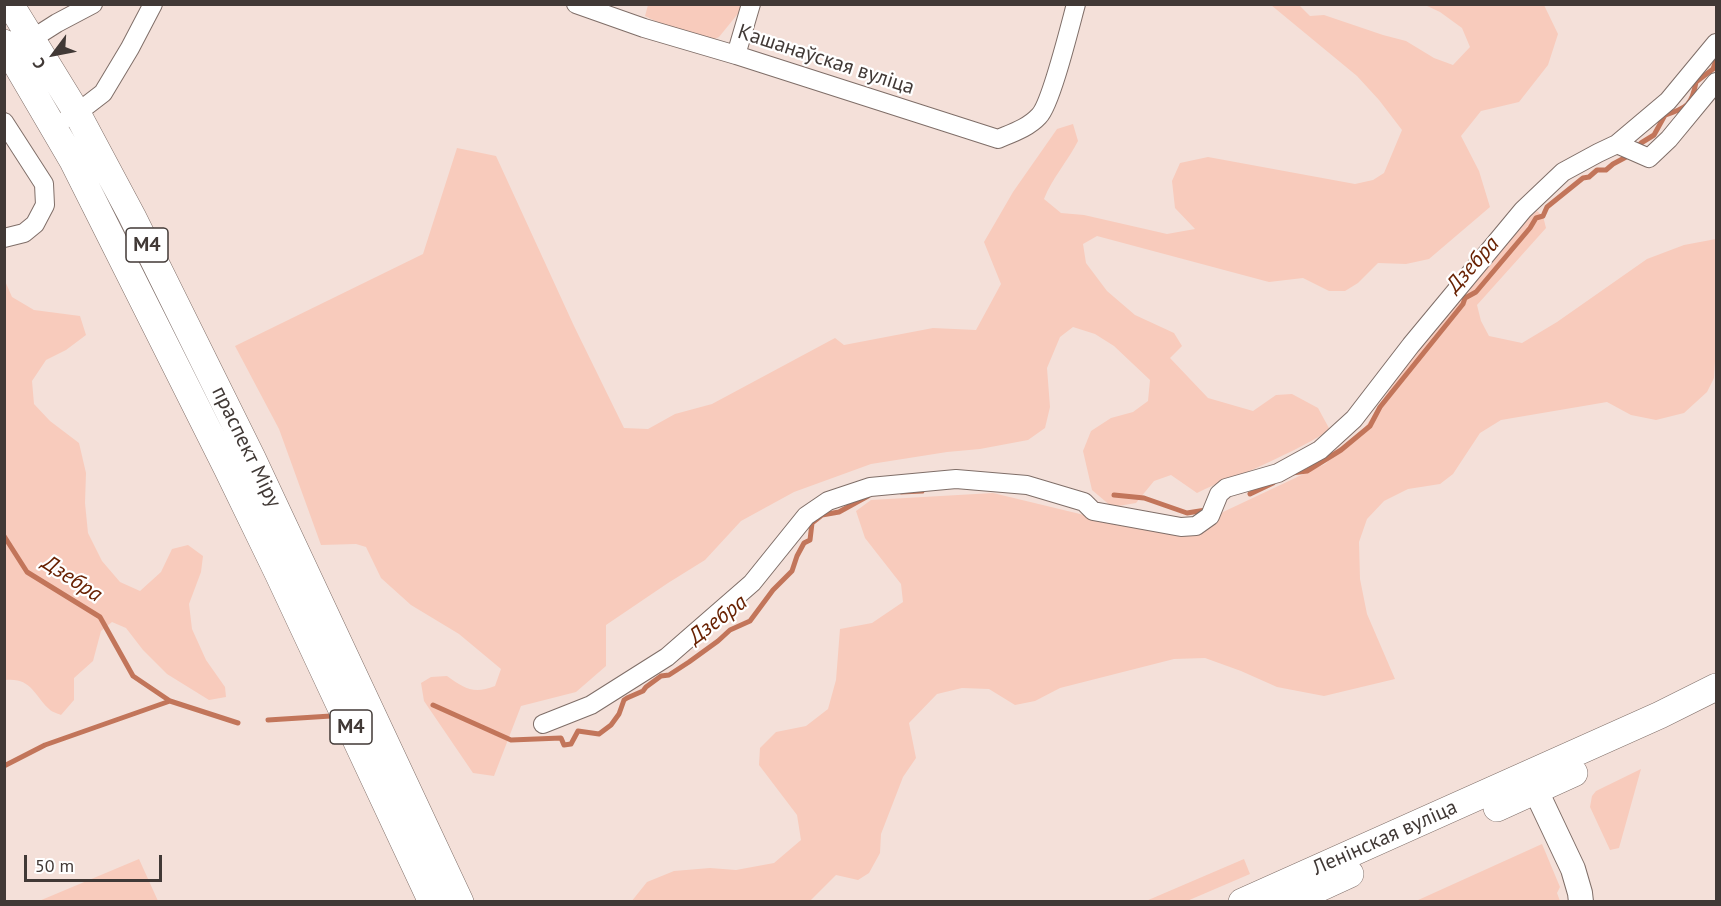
<!DOCTYPE html>
<html>
<head>
<meta charset="utf-8">
<style>
	body { margin:0 }
	#map { position:relative; width:1721px; height:906px; overflow:hidden; background:#f4e0d9; font-family:"PT Sans",sans-serif }
	canvas { display:block }
	.frame { position:absolute; inset:0; border:6px solid #413936; pointer-events:none }
	.north { position:absolute; left:24px; top:24px; width:60px; height:60px; -webkit-text-stroke:4px #fff; paint-order:stroke; rotate:238deg; font-size:16px; font-weight:700; line-height:24px; text-align:center; color:#413936 }
	.north::after { content:''; display:block; margin:auto; width:21px; height:27px; background:#413936; clip-path:polygon(50% 0,100% 100%,50% 72%,0 100%) }
	.scale { position:absolute; left:24px; top:855px; width:138px; height:27px; box-sizing:border-box; border:3px solid #413936; border-top:0; padding-left:8px; font-size:18px; line-height:21px; white-space:nowrap; color:#413936; -webkit-text-stroke:4px #fff; paint-order:stroke }
</style>
</head>
<body>
<div id="map">
<canvas width="1721" height="906"></canvas>
<div class="frame"></div>
<div class="north">С</div>
<div class="scale">50 m</div>
</div>
<script>
const c = document.querySelector('canvas').getContext('2d');
c.lineJoin = 'round';
function fillPath(path, color) { c.fillStyle = color; c.fill(path, 'evenodd'); }
function strokePath(path, color, width, dash) { c.strokeStyle = color; c.lineWidth = width; c.lineCap = dash ? 'butt' : 'round'; c.setLineDash(dash || []); c.stroke(path); }
function label(font, color, halo, rows, align = 'center') {
  c.font = font + ' "PT Sans",sans-serif'; c.lineWidth = 4.5; c.setLineDash([]); c.textBaseline = 'middle'; c.strokeStyle = halo; c.fillStyle = color; for (const [text, x, y, turn = 0] of rows) {
    c.save(); c.translate(x, y); c.rotate((+turn || 0) * Math.PI / 180); c.textAlign = isNaN(turn) ? turn : align; if (halo) c.strokeText(text, 0, 0); c.fillText(text, 0, 0); c.restore();
  }
}
const green = new Path2D(`
	M648 5H745L719 37 715 39 667 27 645 16Z
	M1271 5H1299L1310 16 1324 15 1383 35 1406 41 1434 58 1453 65 1470 47 1462 28 1440 12 1425 5H1544L1558 34 1548 65 1519 102 1481 111 1461 136 1479 171 1490 207 1429 259 1406 264 1378 263 1358 283 1345 291H1329L1303 278 1269 282 1097 236 1083 244 1086 263 1107 291 1135 315 1174 333 1182 346 1170 358 1208 398 1253 411 1276 395 1292 394 1318 408 1330 430C1306 445 1280 457 1254 469 1235 477 1216 483 1197 493L1171 475 1154 481 1136 503 1112 507 1092 490 1083 451 1091 431 1111 418 1133 412 1148 401 1150 380 1114 346 1095 334 1073 327 1060 337 1047 368 1050 407 1045 428 1028 440 980 449 947 452 871 464 794 492 741 521 705 560 668 583 606 625V666L576 692 521 706 494 776 473 773 424 701 421 683 431 677 447 676C464 688 473 695 495 686L501 669 459 634 411 605 381 578 366 547 356 544 321 545 279 429 235 346 423 254 457 148 496 156 574 326 624 428 648 429 675 414 712 404 835 338 844 345 933 328 976 330 1001 284 984 242 1013 192 1057 129 1073 124 1078 141C1068 161 1052 178 1044 199L1061 213 1084 215 1167 234 1195 229 1175 208 1172 181 1180 163 1208 157 1355 184 1373 180 1384 173 1402 130 1379 100 1357 76Z
	M1537 211 1543 216 1546 228 1477 305 1481 321 1489 336 1522 343 1557 322 1647 259 1684 245 1716 239V345L1714 378 1707 392 1684 413 1656 420 1631 415 1607 402 1501 420 1480 433 1453 474 1440 484 1408 489 1384 501 1367 519 1359 542 1360 579 1367 614 1395 679 1324 696 1277 687 1241 671 1205 658 1174 659 1060 688 1035 701 1015 705 989 689 962 688 937 694 909 723 916 758 903 777 881 834 880 853 869 873 858 880 836 875 810 901 631 902 647 882 674 871 710 868 736 870 774 863 801 840 797 815 759 765 760 748 776 732 806 726 828 709 836 680 840 629 872 623 903 602 901 584 865 538 856 511 871 500 993 493 1109 521 1204 526 1223 512 1325 464 1364 429 1416 348 1525 220Z
	M5 281 12 297 34 310 80 316 86 335 66 350 46 360 32 381 34 404 50 421 79 443 86 473 85 503 88 533 102 561 120 582 140 591 161 572 172 549 188 545 203 556 201 572 189 604 192 629 206 660 225 687 226 697 209 700 167 674 143 650 126 628 112 622 101 631 93 661 74 678V700L61 715C57 713 51 712 48 708 34 694 30 677 5 680Z
	M1641 769 1619 848 1610 850 1590 807 1592 796 1596 791Z
	M1542 844 1560 887 1557 893 1560 901H1416Z
	M139 859 158 901H39Z
	M1244 859 1250 874 1187 901H1146Z`);
const stream = new Path2D(`
	M1292 473 1307 471 1341 450 1370 426 1380 407 1463 304 1465 298 1476 292 1530 228 1536 218 1543 216 1547 207 1583 178 1589 177 1597 170H1606L1613 164 1628 156 1641 143 1654 135 1665 115C1687 108 1692 105 1696 82L1713 69 1716 60
	M901 492 922 491
	M1250 494 1273 483
	M1114 495 1144 498 1187 513 1206 510
	M4 536 27 572 100 617 133 676 170 701 238 723
	M433 705 511 740 561 738 564 745 571 744 578 731 599 734 611 725 619 714 624 700 627 698 643 691 646 687 661 676 669 675 689 662 718 641 730 630 750 621 773 590 792 571 797 556 804 543 810 540 812 523 822 515 839 512 868 496
	M268 720 331 716
	M4 766 45 745 170 701`);
const street = new Path2D(`
	M576 4 644 28 736 55 998 139C1012 133 1028 128 1039 116 1051 104 1070 26 1076 4
	M24 44 57 23 93 4
	M736 55 751 4
	M68 118 77 113 103 93 130 48 153 4
	M4 122 44 184 45 205 35 224 24 233 4 238
	M1617 144 1649 158 1669 139 1716 82
	M543 724 591 705 667 657 752 583 806 516 828 501 870 487 956 479 1027 485 1084 502 1093 511 1181 527 1196 526 1210 516 1219 494 1226 488 1278 473 1320 450 1354 419 1411 345 1523 210 1563 172 1598 153 1617 144 1668 101 1716 43`);
const secondary = new Path2D(`
	M1528 774 1573 869 1580 893 1581 902`);
const primary = new Path2D(`
	M10 4 77 113 132 216 252 458 460 902
	M4 43 73 161 227 468 278 573 432 902
	M1497 808 1574 773
	M1242 902 1660 715 1716 687
	M1289 902 1350 874`);
const shields = [
	[147,245,42],
	[351,727,42]
];
const shieldNames = [
	["М4",147,245],
	["М4",351,727]
];
const streetNames = [
	["Кашанаўская вуліца",826,60,18],
	["праспект Міру",246,447,64],
	["Ленінская вуліца",1385,838,-24]
];
const waterNames = [
	["Дзебра",1473,265,-48],
	["Дзебра",72,579,33],
	["Дзебра",718,620,-37]
];
fillPath(green, '#f8cbbc');
strokePath(stream, '#c2755a', 5);
strokePath(street, '#7f6e68', 20);
strokePath(secondary, '#7f6e68', 26);
strokePath(primary, '#7f6e68', 28);
strokePath(street, '#fff', 18);
strokePath(secondary, '#fff', 24);
strokePath(primary, '#fff', 27);
for (const [x, y, w] of shields) { const box = new Path2D(); box.roundRect(x - w / 2, y - 17, w, 34, 4.5); c.fillStyle = '#fff'; c.fill(box); strokePath(box, '#413936', 1.5); }
label('bold 20px', '#413936', null, shieldNames);
label('21px', '#413936', '#fff', streetNames);
label('italic 22px', '#692203', '#fff', waterNames);
</script>
</body>
</html>
